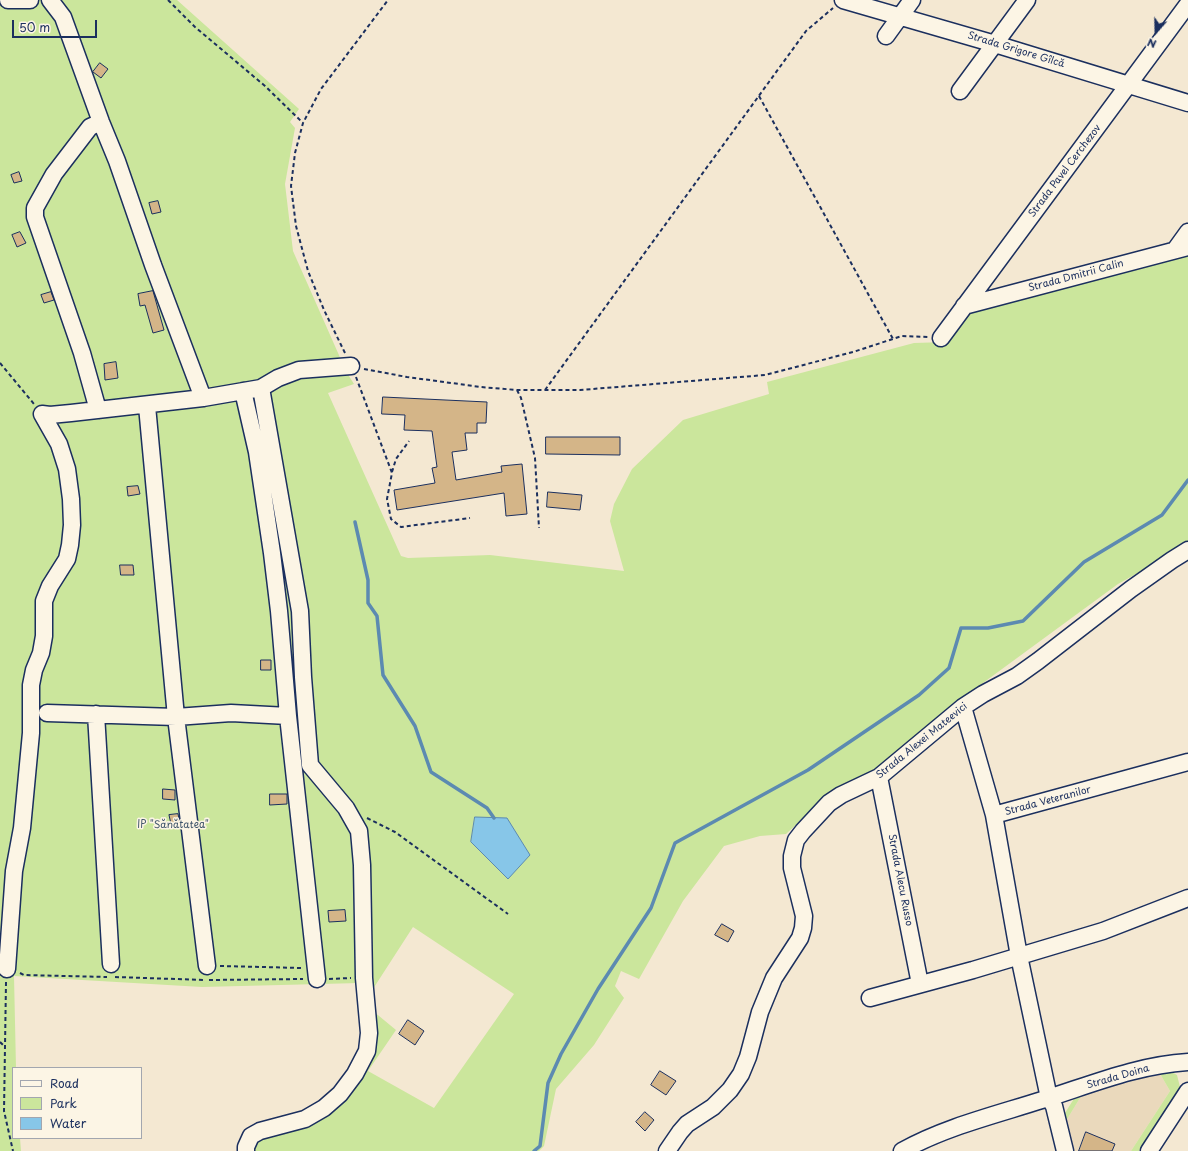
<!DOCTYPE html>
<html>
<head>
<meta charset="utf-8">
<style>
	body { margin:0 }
	#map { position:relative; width:1188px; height:1151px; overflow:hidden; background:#f4e8d2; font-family:"Playpen Sans",sans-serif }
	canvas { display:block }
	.legend { position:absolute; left:12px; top:1067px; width:130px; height:72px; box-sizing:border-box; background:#fcf5e5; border:1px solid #a2a6af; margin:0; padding:5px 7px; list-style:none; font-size:12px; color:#1b2f5e }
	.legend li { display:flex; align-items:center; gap:8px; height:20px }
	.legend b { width:20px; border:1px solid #a2a6af }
	.north { position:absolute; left:1136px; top:12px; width:40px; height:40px; -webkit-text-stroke:3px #fcf5e5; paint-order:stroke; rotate:200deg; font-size:11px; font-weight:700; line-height:16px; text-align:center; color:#1b2f5e }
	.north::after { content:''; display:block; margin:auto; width:14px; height:18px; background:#1b2f5e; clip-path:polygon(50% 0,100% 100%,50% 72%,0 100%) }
	.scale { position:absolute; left:12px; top:20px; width:85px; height:18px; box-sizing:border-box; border:2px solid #1b2f5e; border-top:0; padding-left:5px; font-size:12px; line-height:14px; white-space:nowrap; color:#1b2f5e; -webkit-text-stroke:3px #fcf5e5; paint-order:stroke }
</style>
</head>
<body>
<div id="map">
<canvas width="1188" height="1151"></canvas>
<ul class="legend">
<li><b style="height:5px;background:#fcf5e5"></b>Road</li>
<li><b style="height:11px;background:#cbe69c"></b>Park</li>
<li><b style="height:11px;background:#87c6e8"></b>Water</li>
</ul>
<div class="north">N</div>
<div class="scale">50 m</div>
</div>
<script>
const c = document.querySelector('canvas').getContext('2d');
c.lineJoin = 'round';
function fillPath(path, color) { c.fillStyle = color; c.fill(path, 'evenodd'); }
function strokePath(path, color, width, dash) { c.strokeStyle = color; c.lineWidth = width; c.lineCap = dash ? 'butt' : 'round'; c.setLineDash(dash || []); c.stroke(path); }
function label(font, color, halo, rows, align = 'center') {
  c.font = font + ' "Playpen Sans",sans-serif'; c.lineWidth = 3; c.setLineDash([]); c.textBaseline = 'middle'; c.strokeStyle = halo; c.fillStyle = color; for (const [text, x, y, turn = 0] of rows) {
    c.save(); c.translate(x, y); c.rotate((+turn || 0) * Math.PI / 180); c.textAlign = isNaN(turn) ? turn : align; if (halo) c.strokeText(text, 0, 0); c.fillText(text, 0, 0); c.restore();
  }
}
const built = new Path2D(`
	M1159 1072 1170 1091 1131 1151H1070L1066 1121 1083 1093Z`);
const green = new Path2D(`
	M0 0H177L299 109 290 122 295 128 285 184 293 251 342 362 303 376 347 373 354 384 328 393 401 556 408 558 490 555 624 571 610 521 614 504 632 469 683 420 769 394 767 382 914 343 946 342 969 312 1188 252V545L1118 584 957 702 892 758 814 808 786 834 760 836 724 846 683 901 639 979 621 971 615 986 624 998 594 1045 556 1089 544 1146 539 1151H250L255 1140 345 1094 373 1011 396 1030 368 1071 434 1108 514 994 413 927 371 992 360 983 202 987 14 976 16 1068H13V1138H20L21 1151H0Z
	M1168 1070 1177 1075 1180 1087 1139 1151H1131L1170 1091 1159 1072 1083 1093 1066 1121 1063 1120 1065 1113 1080 1089Z`);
const water = new Path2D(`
	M475 817 507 818 530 855 508 879 471 842Z`);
const stream = new Path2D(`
	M355 522 368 580V603L377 616 383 675 415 726 431 772 487 808 494 818
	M534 1151 540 1146 548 1083 561 1054 598 989 651 908 675 843 808 770 919 695 949 668 961 628H988L1023 621 1084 562 1162 515 1188 480`);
const building = new Path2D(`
	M100 63 108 69 101 78 93 72Z
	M19 172 22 181 14 183 11 175Z
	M158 201 161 212 152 214 149 203Z
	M20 232 26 243 17 247 12 235Z
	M153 291 164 330 153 333 145 305 140 306 138 294Z
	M51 292 54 300 44 303 41 295Z
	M116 362 118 378 105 380 104 364Z
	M383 397 487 402 486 423H477V433H465L467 450 452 452 456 480 502 472 501 466 522 464 527 514 506 516 504 493 397 510 394 490 435 483 432 468 437 467 432 431 404 430 405 415 382 414Z
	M546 437H620V455L546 454Z
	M138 486 140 494 128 496 127 487Z
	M548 492 582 495 580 510 547 507Z
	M120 565H133L134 575H121Z
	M261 660H271V670H261Z
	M163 789 175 790V800L163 799Z
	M270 794H287V804L270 805Z
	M178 814 180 823 171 824 169 815Z
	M345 910 346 921 329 922 328 911Z
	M722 924 734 931 728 942 715 935Z
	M408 1020 424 1031 415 1045 399 1034Z
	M660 1071 676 1081 666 1095 651 1085Z
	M645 1112 654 1120 645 1131 636 1122Z
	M1086 1132 1115 1144 1112 1151H1079Z`);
const path = new Path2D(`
	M168 0 195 27 265 86 303 123
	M759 96 893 339
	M345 353 324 310 308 271 296 226 291 186 295 153 303 123 321 89 388 0
	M0 363 34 404
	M364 369 407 377 481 387 517 390H580L765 375 853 352 902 336 928 337
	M356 377 392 473 387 499 391 519 401 527 470 518
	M517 390 521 398 535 458 539 528
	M545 390 806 31 833 8
	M392 472 396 459 409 441
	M367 818 395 832 508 914
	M220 966 302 968
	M20 973 24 975 107 977
	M115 977 205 980
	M329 979 351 978
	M209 980 303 979
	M6 982 4 1111 13 1151
	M0 1042 4 1046`);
const minor = new Path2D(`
	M8 0H30
	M50 0 63 17 101 122 117 161 153 265 203 398
	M843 0 995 44 1188 103
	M886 36 912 0
	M960 91 1027 0
	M1175 250 1188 232
	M964 306 1188 247
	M941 338 1188 4
	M243 391 257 452 272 553 279 611 288 716 317 979
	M147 406 176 717 207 966
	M98 410 82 353 35 217V208L54 174 90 127 101 122
	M42 414 50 415 71 413 203 398 261 388 278 378 299 370 351 366
	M963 707 994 815 1019 956 1049 1098 1054 1106 1065 1151
	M47 713 176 717 231 713 288 716
	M96 714 111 964
	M879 777 920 984
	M994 815 1188 762
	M7 969 14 871 22 828 31 733V685L34 670 41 653 44 636V601L50 586 67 559 70 545 72 525 71 499 67 469 59 444 42 414
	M870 998 973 970 1103 931 1188 898
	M246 1151V1147L251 1136 260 1131 305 1119 324 1108 340 1094 355 1074 367 1051 369 1033 364 978 362 865 359 831 346 808 310 765 303 677 300 611 261 388
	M667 1151 680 1132 687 1124 713 1107 730 1090 741 1074 748 1057 760 1012 774 978 800 938 803 928 804 916 792 868V856L796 840 803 831 829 803 841 795 879 777 963 707 983 694 1017 676 1038 661 1131 589 1172 560 1188 550
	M902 1151C945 1127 995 1115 1042 1100 1090 1085 1137 1065 1188 1062
	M1149 1151 1188 1091`);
const streetNames = [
	["Strada Grigore Gîlcă",1016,50,17],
	["Strada Pavel Cerchezov",1065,171,-53],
	["Strada Dmitrii Calin",1076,276,-15],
	["Strada Alexei Mateevici",922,741,-39],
	["Strada Veteranilor",1048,801,-15],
	["Strada Alecu Russo",900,880,79],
	["Strada Doina",1118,1077,-16]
];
const parkNames = [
	["IP \"Sănătatea\"",173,825]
];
fillPath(built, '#ead9bc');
fillPath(green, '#cbe69c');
fillPath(water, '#87c6e8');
strokePath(water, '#5c8ab1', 1);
strokePath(stream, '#5c8ab1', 3.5);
fillPath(building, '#d4b588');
strokePath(building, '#1b2f5e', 1);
strokePath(minor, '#1b2f5e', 19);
strokePath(path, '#1b2f5e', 2, [4, 3]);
strokePath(minor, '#fcf5e5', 16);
label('10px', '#1b2f5e', '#fcf5e5', streetNames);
label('10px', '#3e546a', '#fcf5e5', parkNames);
</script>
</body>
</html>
